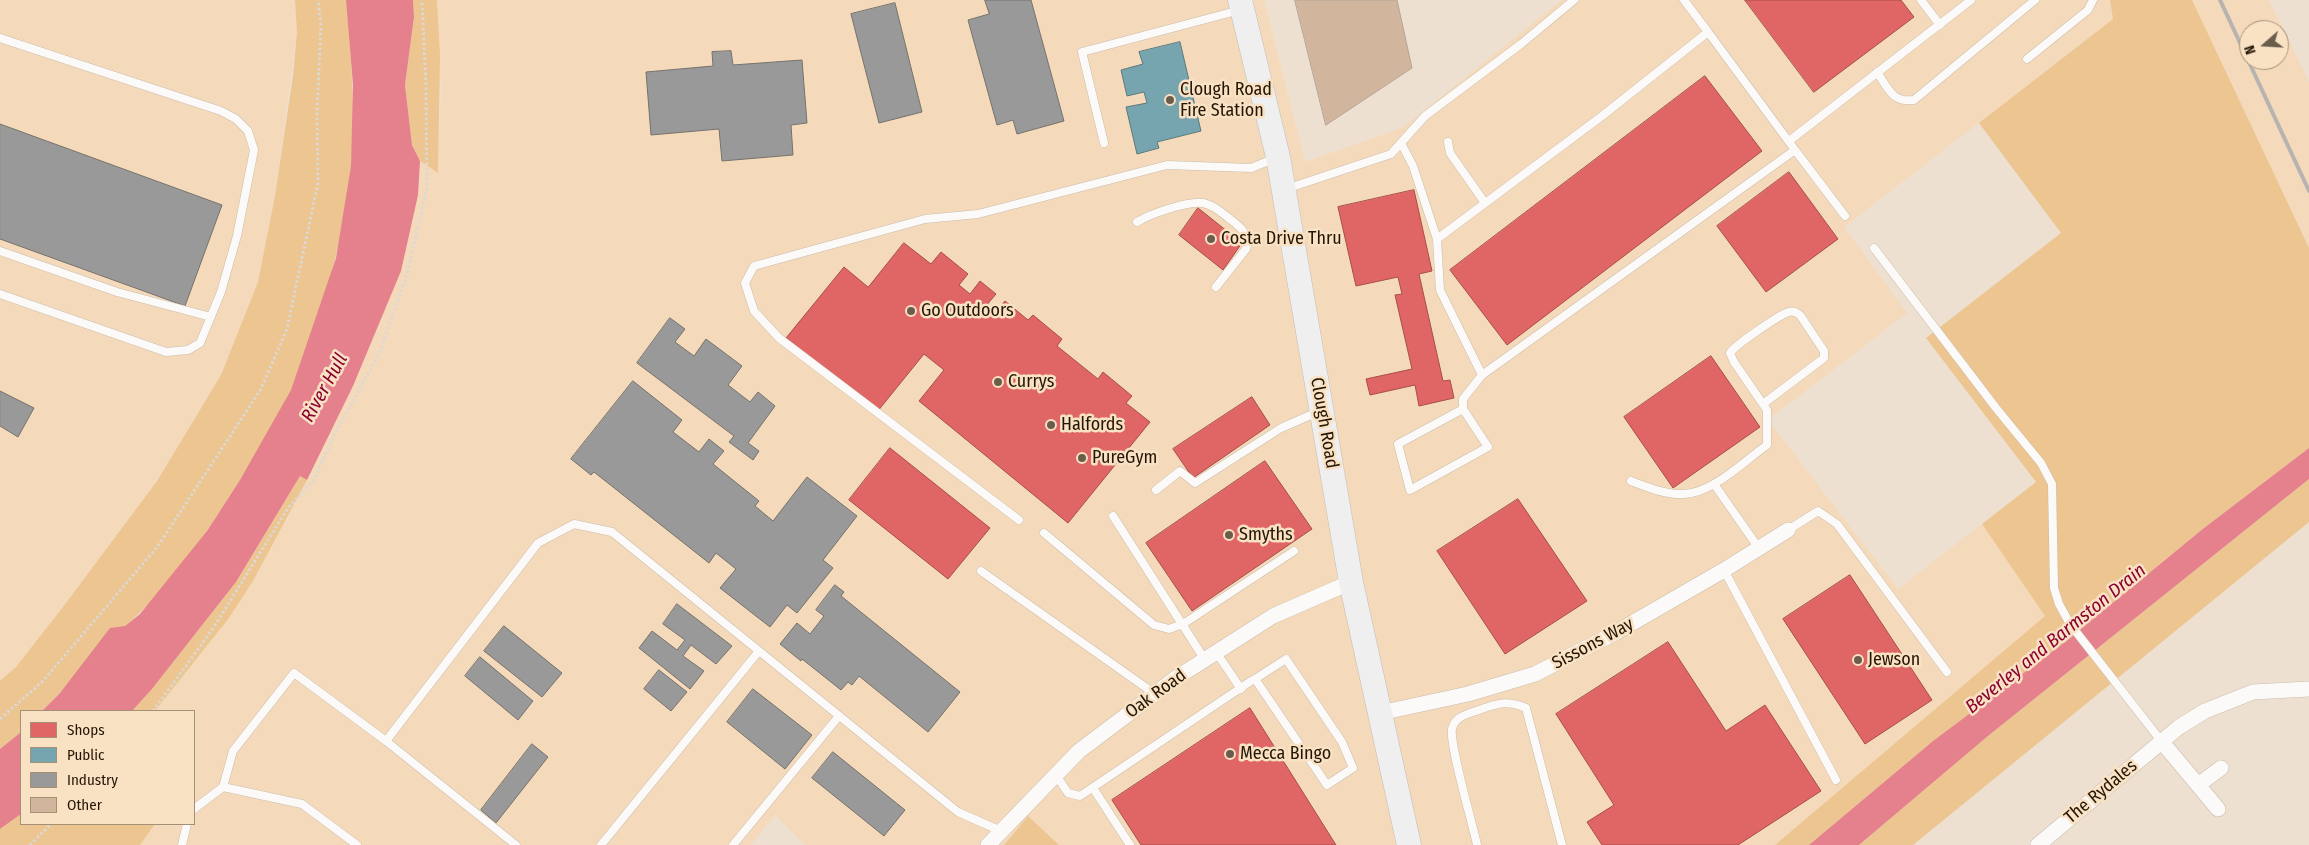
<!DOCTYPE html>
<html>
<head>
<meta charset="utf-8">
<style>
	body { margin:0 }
	#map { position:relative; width:2309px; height:845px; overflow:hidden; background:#ede0d0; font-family:"Fira Sans Condensed",sans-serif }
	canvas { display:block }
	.legend { position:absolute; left:20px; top:710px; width:175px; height:115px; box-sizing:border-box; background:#f9e1c4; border:1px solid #a49077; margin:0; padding:6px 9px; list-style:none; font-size:15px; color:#241604 }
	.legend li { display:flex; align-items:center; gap:10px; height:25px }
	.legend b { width:25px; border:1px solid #a49077 }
	.north { position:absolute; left:2239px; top:20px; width:50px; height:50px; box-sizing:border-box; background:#f9e1c4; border:1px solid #a49077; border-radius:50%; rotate:251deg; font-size:14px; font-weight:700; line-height:20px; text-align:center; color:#241604 }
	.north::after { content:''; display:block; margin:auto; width:18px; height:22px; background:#6a5d4b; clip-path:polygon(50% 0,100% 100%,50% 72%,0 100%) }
</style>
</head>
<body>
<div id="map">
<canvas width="2309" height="845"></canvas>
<ul class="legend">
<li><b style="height:14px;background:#e06666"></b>Shops</li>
<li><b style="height:14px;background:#76a5af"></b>Public</li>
<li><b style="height:14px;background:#999"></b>Industry</li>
<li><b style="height:14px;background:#d1b59d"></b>Other</li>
</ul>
<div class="north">N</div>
</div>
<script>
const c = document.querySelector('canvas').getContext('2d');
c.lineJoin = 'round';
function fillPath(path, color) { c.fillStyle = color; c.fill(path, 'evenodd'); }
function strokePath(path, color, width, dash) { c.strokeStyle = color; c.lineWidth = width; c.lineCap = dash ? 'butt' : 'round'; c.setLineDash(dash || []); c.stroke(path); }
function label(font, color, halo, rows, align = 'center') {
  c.font = font + ' "Fira Sans Condensed",sans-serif'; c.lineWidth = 5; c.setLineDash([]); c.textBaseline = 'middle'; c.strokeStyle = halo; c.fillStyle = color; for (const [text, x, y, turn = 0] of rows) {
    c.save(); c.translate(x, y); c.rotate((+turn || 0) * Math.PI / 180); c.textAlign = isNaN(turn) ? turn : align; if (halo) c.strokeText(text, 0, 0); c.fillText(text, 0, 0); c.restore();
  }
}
const built = new Path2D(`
	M0 0H295L297 32 275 196 258 282 221 375 157 481 37 642 16 667 0 681Z
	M437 0H1264L1305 162 1402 128 1562 0H2110L2113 19 1844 227 1907 313 1768 420 1898 589 1982 524 2046 616 1775 845H1059L1028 816 1004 845H805L775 815 751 845H140L155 824H194V711H155L229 618 253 581 307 480 353 386 418 195 420 161 438 172 441 94Z
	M2192 0H2269L2309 82V248ZM2249 30H2279V60H2249Z`);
const green = new Path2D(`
	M295 0H346C351 55 356 111 351 166 343 242 322 319 292 389 276 425 251 464 229 497 200 543 167 591 125 626L42 711H21V732L0 749V681L16 667 63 607 157 481 221 375 258 282 275 196 293 76 297 32Z
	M413 0H437L440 56 438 173 420 161 412 145 405 85 414 17Z
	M2110 0H2192L2309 248V448L2204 528 2065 642 1933 741 1809 845H1775L2045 616 1982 524 2036 482 1926 338 2061 233 1979 123 2113 19Z
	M300 476 307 480 253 581 229 618 155 711H132L152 689 236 582Z
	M2309 479V522L1913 845H1859L1988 736Z
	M21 814V824H155L140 845H0V829Z
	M1028 816 1059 845H1004Z`);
const water = new Path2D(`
	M346 0H413L414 17 405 85 412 145 420 161 418 195 401 271 353 386 307 480 300 476 236 582 152 689 132 711H42L60 693 110 628 125 626 140 614 207 531 240 480 291 390 336 258 351 166 353 85Z
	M2309 448V479L1988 736 1859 845H1809L1933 741 2065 642 2204 528Z
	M21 732V814L0 829V749Z`);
const shops = new Path2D(`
	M1745 0H1901L1914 17 1814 92Z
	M1705 76 1762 151 1507 345 1450 270Z
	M1789 172 1838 239 1766 292 1717 226Z
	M1414 190 1432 271 1419 274 1443 381 1450 380 1454 398 1419 406 1415 385 1370 395 1366 379 1412 369 1395 295 1402 294 1398 277 1356 286 1338 207Z
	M1198 208 1242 243 1223 270 1179 235Z
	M904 243 931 264 941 252 968 274 959 285 970 294 980 281 996 294 985 307 994 314 1005 301 1028 320 1033 315 1062 339 1057 346 1098 379 1103 372 1132 396 1126 403 1150 422 1068 523 919 401 944 370 924 354 877 412 786 338 844 267 868 287Z
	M1711 356 1760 427 1673 488 1624 417Z
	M1252 397 1270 425 1193 478 1173 449Z
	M890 448 990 528 948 579 849 500Z
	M1265 461 1312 529 1192 611 1146 543Z
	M1518 499 1587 601 1505 654 1437 551Z
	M1850 575 1932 700 1865 744 1783 619Z
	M1668 642 1726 731 1765 705 1821 791 1738 845H1602L1587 822 1614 805 1556 714Z
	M1250 708 1336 845H1141L1112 800Z`);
const public = new Path2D(`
	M1180 42 1201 131 1157 142 1159 148 1137 154 1126 107 1147 103 1144 92 1127 96 1121 70 1143 64 1139 52Z`);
const industry = new Path2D(`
	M985 0H1031L1064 121 1017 134 1013 120 997 125 968 20 989 14Z
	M895 3 922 112 879 123 851 14Z
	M731 51 733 65 802 60 807 123 791 125 793 155 722 161 719 129 651 135 646 72 713 66 712 52Z
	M0 124 222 205 185 306 0 239Z
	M670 318 685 329 675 342 694 356 706 339 742 366 728 385 750 402 758 392 775 406 748 443 759 451 753 460 729 442 734 436 637 363Z
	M633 381 682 420 673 432 699 452 709 439 724 451 713 464 759 501 755 506 773 521 807 477 857 516 823 560 833 568 797 613 787 605 770 627 720 588 736 569 716 553 709 563 594 472 591 475 571 459Z
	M0 391 34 408 18 437 0 426Z
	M835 585 844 592 841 596 960 692 928 732 859 676 852 685 848 682 841 690 802 659 801 661 780 644 797 623 810 634 824 616 816 610Z
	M677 604 732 646 716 664 691 645 683 656 704 671 690 689 639 648 652 631 677 650 685 640 663 624Z
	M504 626 562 673 542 697 484 651Z
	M480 657 533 701 518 720 465 676Z
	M659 670 687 692 671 711 644 689Z
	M753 689 812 735 785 769 727 722Z
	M532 744 548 757 496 823 481 810Z
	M833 752 905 810 884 836 812 778Z`);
const building = new Path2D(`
	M1295 0H1397L1412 68 1326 125Z`);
const path = new Path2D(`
	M153 711 212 630 288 508 313 481 338 428 379 354 408 271 427 188 426 87 422 0
	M0 719 43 681 158 546 261 389 287 329 318 183 317 112 321 25 318 0
	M30 845 51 824`);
const lane = new Path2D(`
	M1921 0 1940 25
	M0 38 221 111 236 119 248 131 254 150 237 236 221 292 200 343 188 350 166 352 0 294
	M2027 59 2088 10 2093 0
	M1877 72C1888 88 1892 103 1914 100L2035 0
	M1789 141 1971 0
	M1448 142 1450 153 1485 203
	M1104 143 1082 52 1240 10
	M1401 143 1413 166 1437 239 1440 290 1482 375
	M1795 150 1845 216
	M1286 189 1391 154 1425 116 1521 44 1574 0
	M1137 222C1150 214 1187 201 1203 203 1214 205 1222 213 1230 219 1239 226 1246 231 1248 243L1246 249 1216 287
	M1437 239 1602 116 1708 32 1684 0
	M1874 248 1996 408 2041 463 2052 484 2054 588 2059 604 2070 624 2162 742
	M0 251 117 292 211 317
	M1463 409 1398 444 1410 490 1488 447 1463 409V399L1482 375 1795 150 1708 32
	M1631 481C1647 487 1666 495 1684 494 1713 493 1744 461 1767 445V410L1734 362 1730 353C1734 346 1780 314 1789 312 1794 310 1797 313 1800 315L1824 351V358L1763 404
	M1714 484 1758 547
	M1156 490 1180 471 1195 483 1281 428 1320 411
	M1113 516 1205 660
	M1019 520 779 338 754 311 745 283 754 266 925 219 978 214 1167 165 1251 168 1276 158
	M1788 530 1818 511 1837 524 1947 672
	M1044 533 1154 625 1169 629 1183 624 1294 551
	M1724 570 1836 780
	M981 571 1155 694
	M1216 652 1241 689
	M386 741 538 543 574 524 612 532 958 812 1001 831
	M1056 775 1068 793 1080 796 1251 681 1255 679 1286 659 1342 742 1353 768 1327 785 1255 679
	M223 787 233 751 294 673 386 741 516 845
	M1093 788 1130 845
	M194 809 223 787 302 804 357 845
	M182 845 187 824
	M601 845 759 651
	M733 845 839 716
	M1477 845C1473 825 1449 744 1452 729 1455 716 1468 714 1479 710 1498 703 1507 700 1526 708L1562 845`);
const street = new Path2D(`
	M1380 713 1468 694 1535 674 1615 633 1724 570 1788 530
	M2162 742 2218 809
	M2198 785 2221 768
	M988 845 1079 751 1176 678 1273 616 1351 582
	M2038 845 2179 727 2205 711 2253 692 2309 689`);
const primary = new Path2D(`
	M1240 0 1278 157 1351 582 1409 845`);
const rail = new Path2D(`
	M2220 0 2309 191`);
const markers = [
	[1170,100,5,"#6a5d4b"],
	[1211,239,5,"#6a5d4b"],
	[911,311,5,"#6a5d4b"],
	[998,382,5,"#6a5d4b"],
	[1051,425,5,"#6a5d4b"],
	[1082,458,5,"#6a5d4b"],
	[1229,535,5,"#6a5d4b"],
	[1858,660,5,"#6a5d4b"],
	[1230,754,5,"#6a5d4b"]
];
const poiNames = [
	["Clough Road",1180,90],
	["Fire Station",1180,111],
	["Costa Drive Thru",1221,239],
	["Go Outdoors",921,311],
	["Currys",1008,382],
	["Halfords",1061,425],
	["PureGym",1092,458],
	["Smyths",1239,535],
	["Jewson",1868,660],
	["Mecca Bingo",1240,754]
];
const streetNames = [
	["Clough Road",1324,423,80],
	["Sissons Way",1593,644,-28],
	["Oak Road",1156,694,-36],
	["The Rydales",2101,792,-40]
];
const waterNames = [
	["River Hull",325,388,-61],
	["Beverley and Barmston Drain",2056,639,-39]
];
fillPath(built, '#f4daba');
fillPath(green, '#ecc591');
fillPath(water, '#e4818d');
fillPath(shops, '#e06666');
strokePath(shops, '#a84e49', 1);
fillPath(public, '#76a5af');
strokePath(public, '#5d7a7c', 1);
fillPath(industry, '#999');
strokePath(industry, '#76726c', 1);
fillPath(building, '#d1b59d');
strokePath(building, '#b4a597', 1);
strokePath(lane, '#cabcab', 9);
strokePath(street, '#cabcab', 16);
strokePath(primary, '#c4bcb3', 25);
strokePath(path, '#dcd8d3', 3, [2.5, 2.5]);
strokePath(lane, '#fcfaf8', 8);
strokePath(street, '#fcfaf8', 15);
strokePath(primary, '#efeff0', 24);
strokePath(rail, '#b7b4b0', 4);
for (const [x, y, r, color] of markers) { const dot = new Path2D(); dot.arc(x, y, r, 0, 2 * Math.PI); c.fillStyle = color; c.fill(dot); strokePath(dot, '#f9e1c4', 2); }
label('18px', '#241604', '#f9e1c4', poiNames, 'left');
label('18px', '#241604', '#f9e1c4', streetNames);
label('italic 19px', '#8a0230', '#f9e1c4', waterNames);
</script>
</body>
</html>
